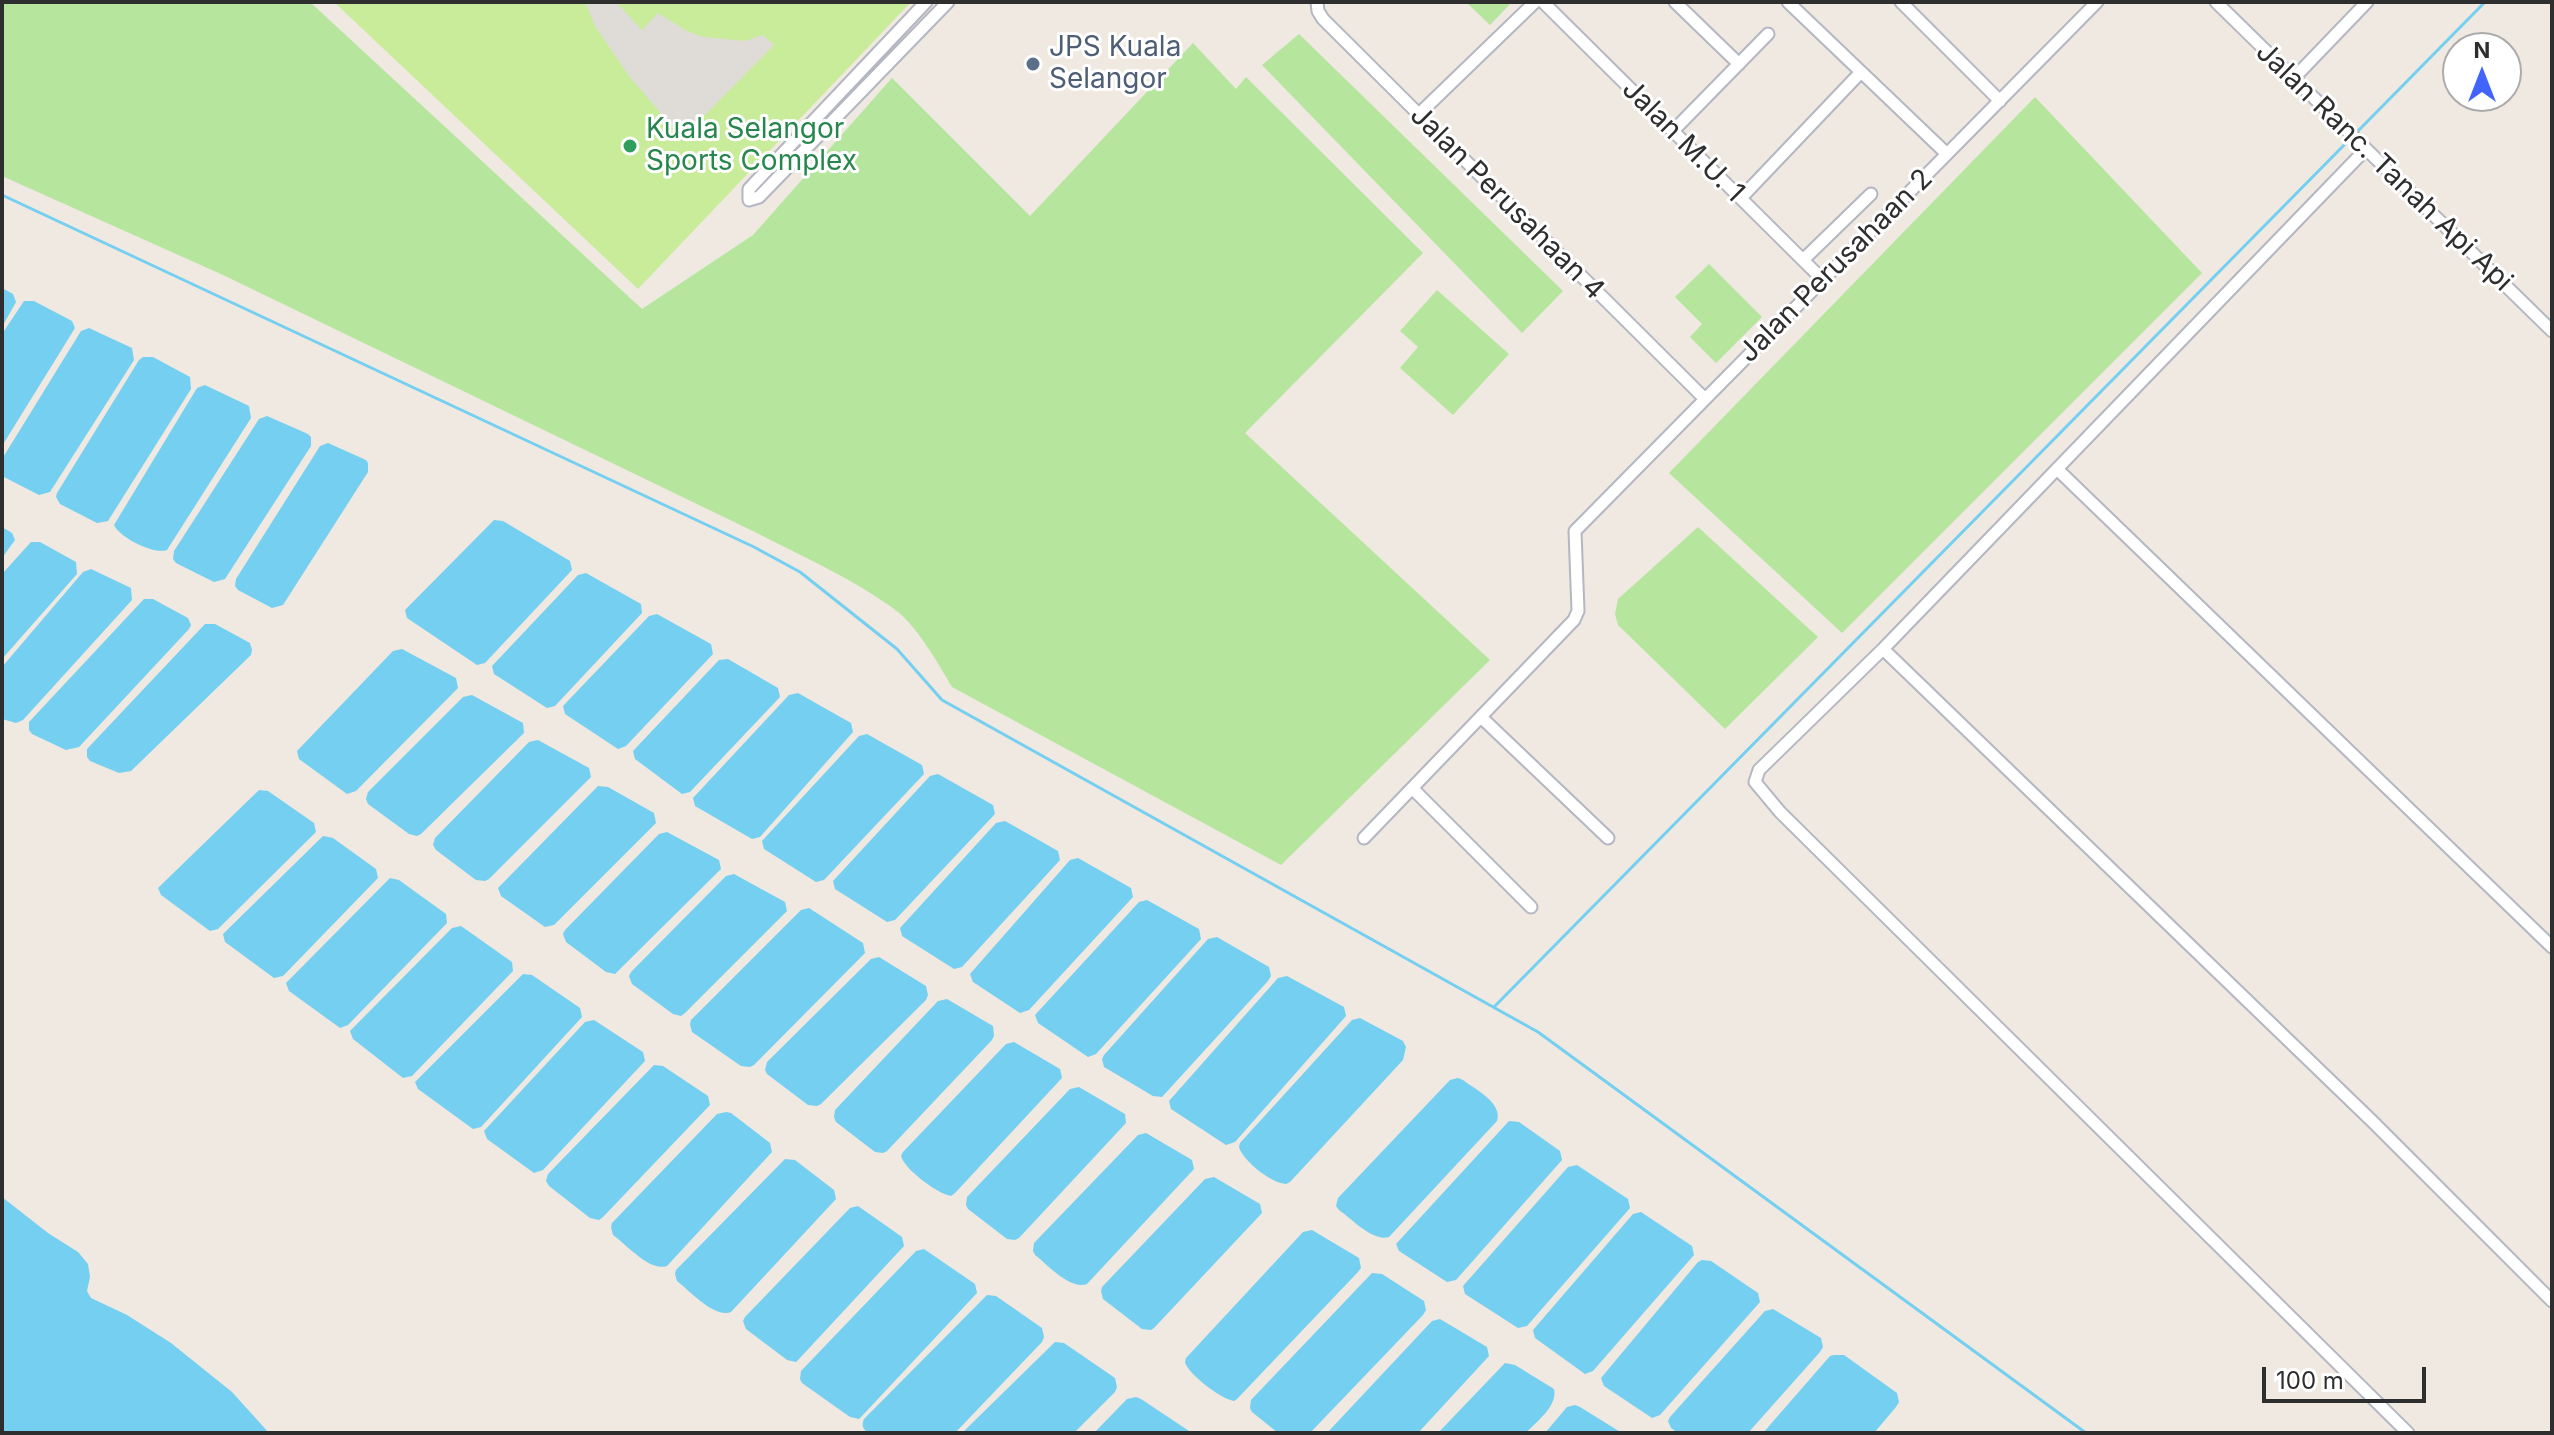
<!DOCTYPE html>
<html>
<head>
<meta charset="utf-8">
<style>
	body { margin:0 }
	#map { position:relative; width:2554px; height:1435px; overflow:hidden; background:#efe9e1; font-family:Inter,sans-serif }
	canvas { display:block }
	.frame { position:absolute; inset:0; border:4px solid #2e2e2e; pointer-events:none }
	.north { position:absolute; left:2442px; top:32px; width:80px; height:80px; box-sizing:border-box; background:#fff; border:2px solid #ababab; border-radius:50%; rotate:0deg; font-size:22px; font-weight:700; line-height:32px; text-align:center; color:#2e2e2e }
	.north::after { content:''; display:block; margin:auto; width:28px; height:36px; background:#4264fb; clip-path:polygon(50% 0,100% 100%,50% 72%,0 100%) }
	.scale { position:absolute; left:2262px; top:1367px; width:164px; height:36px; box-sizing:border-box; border:4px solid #2e2e2e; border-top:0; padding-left:10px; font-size:24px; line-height:28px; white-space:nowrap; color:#2e2e2e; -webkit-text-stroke:6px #fff; paint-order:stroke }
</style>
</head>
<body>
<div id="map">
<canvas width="2554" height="1435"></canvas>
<div class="frame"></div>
<div class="north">N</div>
<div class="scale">100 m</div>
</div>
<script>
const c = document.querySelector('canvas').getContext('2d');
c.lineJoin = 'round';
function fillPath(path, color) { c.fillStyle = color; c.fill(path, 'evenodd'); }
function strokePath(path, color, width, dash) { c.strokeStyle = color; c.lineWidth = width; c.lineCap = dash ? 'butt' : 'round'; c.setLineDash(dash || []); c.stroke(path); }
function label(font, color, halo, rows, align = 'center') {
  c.font = font + ' Inter,sans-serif'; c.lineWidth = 6; c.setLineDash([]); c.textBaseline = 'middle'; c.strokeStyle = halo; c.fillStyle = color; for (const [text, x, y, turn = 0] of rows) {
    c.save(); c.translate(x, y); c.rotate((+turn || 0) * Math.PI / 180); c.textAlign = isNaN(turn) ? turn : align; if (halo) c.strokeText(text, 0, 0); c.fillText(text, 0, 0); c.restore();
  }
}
const green = new Path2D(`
	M2 2H310L642 309 753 235 892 78 1030 216 1193 43 1236 89 1246 77 1423 253 1245 433 1490 660 1281 865 952 687C939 665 918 628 898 612 856 580 805 558 759 534L223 275 2 176Z
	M1466 2H1512L1490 25Z
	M1299 34 1563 291 1522 333 1262 65Z
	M2035 97 2202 273 1842 633 1669 473Z
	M1709 264 1762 317 1716 363 1690 337 1702 324 1675 297Z
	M1437 290 1509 354 1453 415 1400 368 1418 347 1400 331Z
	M1698 527 1818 637 1725 729 1618 625 1615 614 1618 599Z`);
const pitch = new Path2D(`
	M334 2H911L638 289Z`);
const plaza = new Path2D(`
	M589 2H616L642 30 658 13 687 31 704 37 745 41 763 35 774 45 682 138 629 76 595 26 586 4Z`);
const water = new Path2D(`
	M2 288 13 294 16 302 2 327Z
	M24 301H34L72 321 75 328 2 446V334Z
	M89 328 132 348 134 360 50 492 39 495 2 476V459L81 331Z
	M143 357H153L190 377 191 389 108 521 97 523 60 504 56 497 57 493 139 360Z
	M205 385 249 406 251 418 167 550C154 555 119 537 114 525L197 388Z
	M267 416 308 434 311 437V446L225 579 214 582 176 563 173 559 174 551 259 419Z
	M328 443 366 460 368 463V472L283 605 272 608 238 590 235 586 236 579 320 446Z
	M494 520 503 521 570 561 572 570 485 663 477 665 407 618 405 610Z
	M2 527 12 533 15 540 2 558Z
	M31 542H40L76 562 77 574 2 659V574Z
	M91 569 131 588 132 600 23 720 16 723 2 719V667L83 572Z
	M586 573 641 604 642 613 555 706 547 708 494 674 492 666 578 575Z
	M144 599H153L188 618 191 625 189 629 79 747 66 750 32 734 29 730V722Z
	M657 614 711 644 713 654 626 746 618 749 565 714 563 706 649 616Z
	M205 624H215L250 643 252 650 251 655 131 771 119 773 90 761 87 757V749Z
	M402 649 456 678 458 688 356 791 347 794 299 759 297 751 393 651Z
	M728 659 778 688 780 697 690 792 682 794 635 759 633 751 719 660Z
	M798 693 851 723 853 732 760 837 752 839 695 806 693 798 789 695Z
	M472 695 523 723 524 733 421 834 417 836 409 834 368 804 366 799 368 792 463 697Z
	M867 734 922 765 924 774 824 880 816 882 764 849 762 841 859 736Z
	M538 740 589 768 591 777 489 879 485 881 476 880 436 850 433 845 435 838 529 742Z
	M938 774 993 805 995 814 895 920 887 922 835 889 833 881 930 776Z
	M598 786 608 787 654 813 656 823 554 925 545 927 501 896 498 888Z
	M259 790 268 791 314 823 316 832 218 929 210 931 161 895 158 888Z
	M1005 821 1058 851 1060 860 962 967 954 969 902 936 900 928 996 823Z
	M667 832 719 860 721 869 618 971 615 974 606 972 566 942 563 934 565 930 659 834Z
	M323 836 333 838 376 869 378 878 283 976 274 978 225 942 223 934Z
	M1078 858 1131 888 1133 897 1029 1010 1020 1013 973 982 970 974 1070 860Z
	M734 874 785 902 787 911 685 1013 681 1016 673 1014 632 984 629 976 631 972 726 876Z
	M390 878 399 880 446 914 447 923 348 1025 340 1028 289 991 286 983Z
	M1147 900 1199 929 1201 939 1096 1054 1088 1057 1038 1023 1035 1015 1139 902Z
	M809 908 863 943 865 953 754 1065 750 1067 741 1066 692 1032 690 1024 691 1020 801 910Z
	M461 926 512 962 513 971 412 1076 403 1078 353 1039 350 1031 452 928Z
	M1217 937 1269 967 1271 976 1268 981 1162 1097 1153 1096 1104 1067 1102 1059 1104 1055 1208 939Z
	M879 957 926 986 928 995 926 1000 821 1104 817 1106 808 1105 767 1074 765 1070 767 1062 871 959Z
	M523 974 532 975 580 1008 582 1017 481 1127 473 1129 418 1089 415 1082Z
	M1287 976 1344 1007 1346 1016 1235 1142 1226 1145 1171 1109 1169 1101 1278 978Z
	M947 999 993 1026 994 1036 992 1040 887 1151 883 1153 875 1152 836 1122 834 1117 835 1110 938 1001Z
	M1360 1018 1403 1041 1406 1047 1403 1060 1290 1182 1286 1184C1271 1183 1243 1161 1239 1147L1240 1143 1352 1020Z
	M594 1020 643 1052 645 1061 543 1170 534 1173 487 1139 484 1131 585 1022Z
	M1014 1042 1060 1069 1062 1078 955 1193 951 1196C938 1194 904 1169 901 1156L903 1152 1006 1044Z
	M654 1065 663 1066 708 1096 710 1105 603 1217 599 1220 590 1218 549 1186 546 1181 548 1174Z
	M1458 1078 1463 1080C1476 1090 1503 1103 1497 1121L1389 1237C1373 1242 1352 1219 1339 1210L1336 1206 1338 1198 1450 1080Z
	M1079 1087 1125 1114 1126 1123 1019 1238 1015 1240 1007 1239 968 1209 966 1205 967 1197 1070 1089Z
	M726 1112 731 1113 770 1143 772 1152 667 1266C650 1272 627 1245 613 1235L611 1227 612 1223 717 1114Z
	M1509 1121 1519 1122 1560 1151 1562 1160 1456 1280 1447 1282 1399 1251 1396 1244Z
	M1146 1133 1192 1160 1194 1169 1087 1284C1070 1290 1048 1265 1035 1255L1033 1251 1034 1243 1138 1135Z
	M785 1159 795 1160 834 1190 836 1199 731 1312C714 1318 691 1292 677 1281L675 1274 676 1270Z
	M1577 1165 1628 1199 1630 1208 1527 1326 1518 1328 1465 1294 1463 1286 1568 1167Z
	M1214 1177 1260 1204 1262 1213 1154 1328 1151 1330 1142 1329 1103 1299 1101 1291 1102 1287 1205 1179Z
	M2 1197 48 1233 78 1252 88 1264 90 1277 87 1291 91 1298 127 1315 171 1343 232 1392 269 1433H2Z
	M858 1206 902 1237 904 1246 799 1359 796 1362 787 1360 746 1329 743 1321 745 1317 850 1208Z
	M1641 1212 1692 1246 1694 1255 1593 1371 1585 1374 1535 1338 1533 1330 1633 1214Z
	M1312 1230 1359 1258 1361 1268 1358 1272 1237 1399 1234 1401C1221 1399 1188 1374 1185 1362L1186 1358 1303 1232Z
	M924 1249 975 1284 977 1293 862 1416 859 1419 850 1417 802 1383 800 1379 801 1371 916 1251Z
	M1702 1260 1711 1261 1758 1293 1760 1302 1660 1415 1652 1418 1604 1386 1601 1378 1698 1262Z
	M1372 1273 1382 1274 1424 1301 1426 1310 1423 1315 1310 1433H1278L1252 1412 1250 1408 1251 1400Z
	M987 1295 996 1296 1042 1328 1044 1337 1042 1342 955 1433H868C863 1429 861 1425 864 1419Z
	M1773 1309 1821 1338 1823 1347 1820 1352 1748 1433H1678L1671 1428 1668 1421 1670 1417 1765 1311Z
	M1440 1319 1487 1347 1489 1356 1418 1433H1327L1432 1321Z
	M1055 1342 1064 1343 1115 1378 1117 1387 1115 1392 1074 1433H962Z
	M1834 1355H1844L1897 1393 1899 1402 1896 1407 1874 1433H1763L1830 1356Z
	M1505 1363 1515 1365 1554 1389C1558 1406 1537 1421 1526 1433H1438Z
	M1136 1397 1141 1399 1192 1433H1094L1127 1399Z
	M1575 1405 1580 1407 1622 1433H1545L1567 1407Z`);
const stream = new Path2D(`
	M2356 133 2485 2
	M2 195 754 547 800 572 897 649 942 700 1538 1032 2086 1433
	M1494 1007 2350 139`);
const street = new Path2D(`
	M926 2 749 189V200L759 197 948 2
	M1317 2 1318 11 1323 19 1705 399
	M1543 2 1823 280
	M1675 2 1739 64
	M1788 2 1947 154
	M1901 2 2000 101
	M2216 2 2552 331
	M2294 78 2367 2
	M1419 114 1535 2
	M1673 131 1768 34
	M2366 149 1883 649 1759 770 1755 782 1780 812 2408 1433
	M1741 198 1861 72
	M1803 260 1871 194
	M2057 469 2552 947
	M1883 649 2373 1122 2552 1301
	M1482 718 1608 838
	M1412 788 1531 907
	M1364 838 1574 620 1578 611 1575 531 2097 2`);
const markers = [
	[1033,64,8,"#5c6f8a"],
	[630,146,8,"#2e9e5b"]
];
const serviceNames = [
	["JPS Kuala",1049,48],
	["Selangor",1049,80]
];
const leisureNames = [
	["Kuala Selangor",646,130],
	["Sports Complex",646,162]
];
const streetNames = [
	["Jalan M.U. 1",1683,141,45],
	["Jalan Ranc. Tanah Api Api",2384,167,44],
	["Jalan Perusahaan 4",1507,203,45],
	["Jalan Perusahaan 2",1836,266,-45]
];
fillPath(green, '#b6e59e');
fillPath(pitch, '#c9ec9a');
fillPath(plaza, '#dfdcd8');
fillPath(water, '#75cff0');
strokePath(stream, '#75cff0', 3);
strokePath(street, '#b4b7c1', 15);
strokePath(street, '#fff', 11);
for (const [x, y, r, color] of markers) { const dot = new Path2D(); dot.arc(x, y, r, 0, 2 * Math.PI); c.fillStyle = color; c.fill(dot); strokePath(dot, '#fff', 3); }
label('28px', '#4e5e75', '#fff', serviceNames, 'left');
label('28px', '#27864d', '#fff', leisureNames, 'left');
label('28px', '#2e2e2e', '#fff', streetNames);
</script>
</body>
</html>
